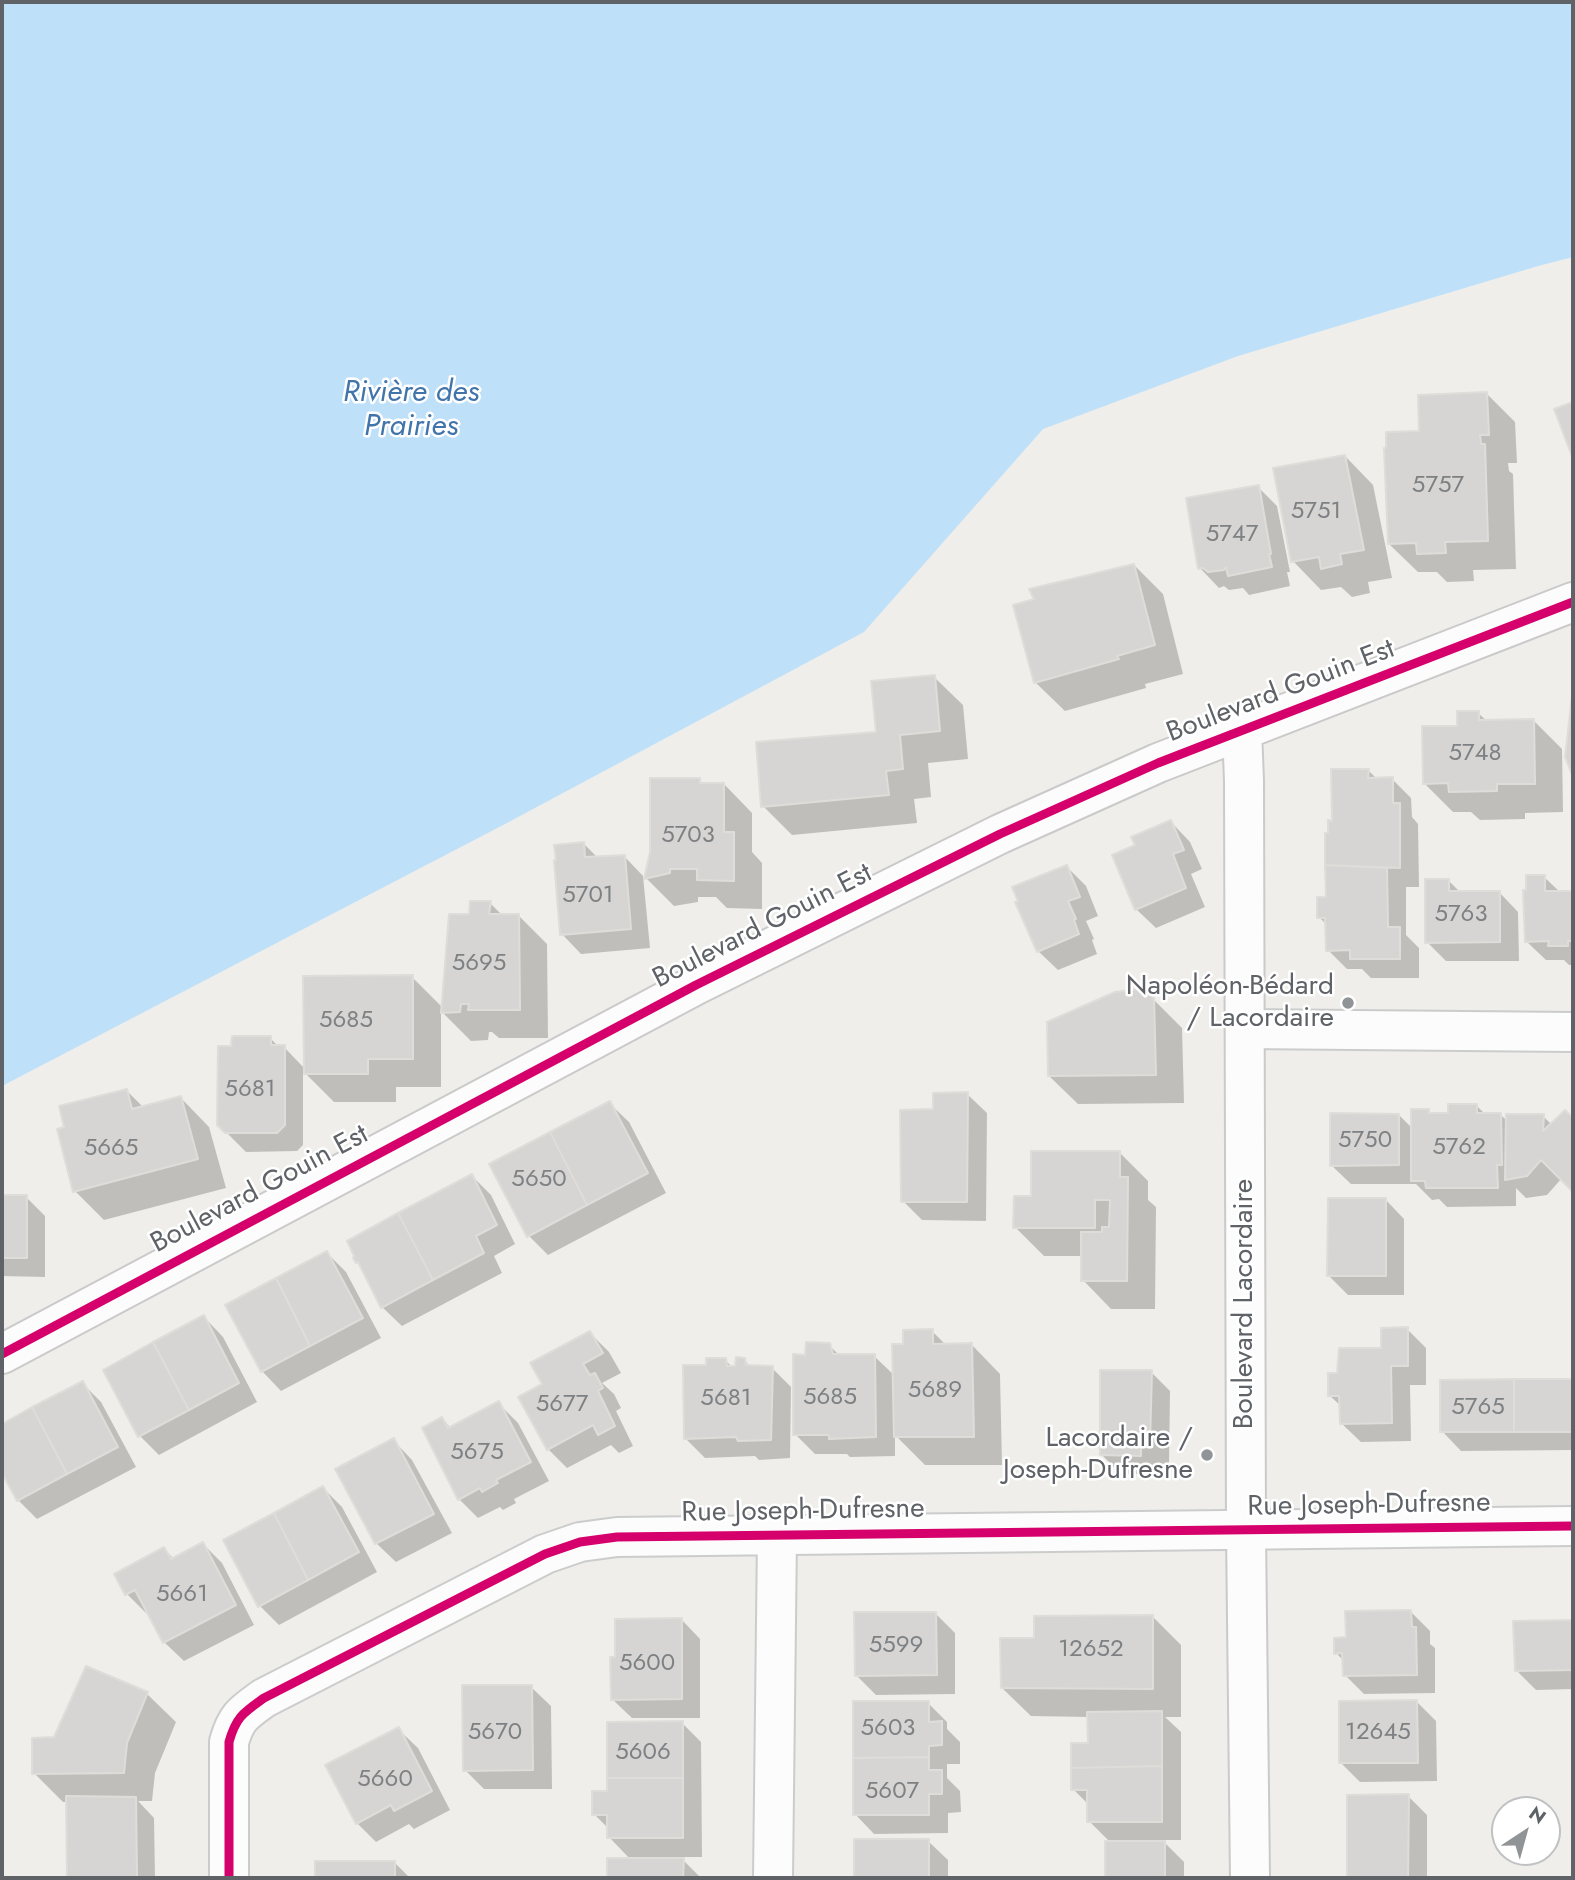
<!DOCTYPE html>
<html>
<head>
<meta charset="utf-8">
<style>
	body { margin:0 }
	#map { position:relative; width:1575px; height:1880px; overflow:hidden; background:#efeeea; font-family:Jost,sans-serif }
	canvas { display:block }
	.frame { position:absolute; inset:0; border:4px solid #5f6368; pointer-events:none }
	.north { position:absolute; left:1491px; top:1796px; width:70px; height:70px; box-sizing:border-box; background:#fff; border:2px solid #bfc1c3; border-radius:50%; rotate:36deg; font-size:19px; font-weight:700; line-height:28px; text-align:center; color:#5f6368 }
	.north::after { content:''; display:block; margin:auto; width:24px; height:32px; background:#919496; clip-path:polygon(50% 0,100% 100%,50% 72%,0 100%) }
</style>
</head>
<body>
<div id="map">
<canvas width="1575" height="1880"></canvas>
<div class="frame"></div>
<div class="north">N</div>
</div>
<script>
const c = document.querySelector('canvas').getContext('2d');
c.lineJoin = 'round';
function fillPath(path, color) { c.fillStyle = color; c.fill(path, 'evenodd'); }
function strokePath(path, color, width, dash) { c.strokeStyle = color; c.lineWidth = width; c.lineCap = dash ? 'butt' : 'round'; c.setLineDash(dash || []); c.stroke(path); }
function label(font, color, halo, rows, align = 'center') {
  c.font = font + ' Jost,sans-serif'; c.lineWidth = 5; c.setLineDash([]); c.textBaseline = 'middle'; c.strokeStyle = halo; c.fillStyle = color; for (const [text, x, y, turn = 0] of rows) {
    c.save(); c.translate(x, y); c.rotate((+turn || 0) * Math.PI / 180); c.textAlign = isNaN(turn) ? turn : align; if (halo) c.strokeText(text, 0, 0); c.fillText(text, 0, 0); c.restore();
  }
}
const water = new Path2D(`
	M2 2H1573V257L1538 266 1238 356 1043 429 864 632 505 824 2 1086Z`);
const shadow = new Path2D(`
	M1487 394 1515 422 1517 463H1508L1509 471 1513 474 1516 569 1473 570 1474 581 1447 582 1437 572H1418L1389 544 1421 433Z
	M1345 456 1373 485 1392 578 1368 582 1370 593 1352 597 1341 587 1321 590 1293 561Z
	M1258 487 1277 506 1290 572H1287L1290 586 1249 595 1243 588 1229 590 1224 586 1219 588 1200 568Z
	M1134 565 1163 594 1183 674 1145 684 1146 688 1065 711 1036 683 1016 606Z
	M934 677 963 705 968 759 928 763 931 797 914 799 917 823 792 835 763 806 878 733Z
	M1478 713 1487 721H1534L1562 749 1563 812 1525 813V819L1480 820 1471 812H1453L1424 783 1459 727Z
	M1368 770 1377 779H1392L1411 798 1412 817 1418 824 1419 887H1406V935L1419 948V978H1371L1362 969H1347L1328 950 1327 925 1319 917 1327 898V835H1330L1334 823Z
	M699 780 704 784H724L752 813V852L762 863V909L727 908 716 897H698V902L674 906 646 878Z
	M1171 822 1190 842 1202 869 1191 874 1205 907 1156 928 1136 909 1137 846Z
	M584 844 598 858 624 856 643 876 650 948 581 954 562 934Z
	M1067 867 1086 886 1098 916 1086 921 1094 939 1092 940 1097 954 1058 970 1038 951Z
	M1544 877 1560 892H1573V965H1569L1564 960H1546L1526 941Z
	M1448 880 1461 893 1499 892 1518 912 1519 961H1446L1427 942Z
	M490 903 502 915H518L547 944 548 1038H499L492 1032H489L488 1040 471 1041 441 1011V1087H396V1102H334L303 1071V1145L297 1151 246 1152 219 1125 233 1048 270 1038 279 1047H284L305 1069 412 977 443 1008 470 916Z
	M1147 993 1182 1028 1184 1103 1078 1104 1049 1076Z
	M127 1091 144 1108 181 1098 209 1127 226 1188 104 1220 75 1191Z
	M967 1094 987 1113 986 1221 922 1220 903 1201 935 1111Z
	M609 1103 629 1122 666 1193 548 1255 529 1236Z
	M1476 1105 1486 1115H1501L1507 1121 1543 1116 1552 1125 1565 1112 1573 1120V1190L1562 1178 1547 1195 1526 1198 1516 1188V1206L1447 1207 1439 1199 1432 1200 1416 1184H1351L1331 1165 1399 1115 1413 1129 1428 1111 1432 1115H1450Z
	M1119 1152 1148 1181V1200L1156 1207 1155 1309H1111L1083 1280V1256H1044L1015 1227 1033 1198Z
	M472 1176 491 1195 515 1244 494 1256 502 1273 402 1326 382 1307 362 1267 357 1262Z
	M2 1196 26 1197 45 1216V1277L2 1276Z
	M1385 1199 1404 1219V1295H1348L1329 1276Z
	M327 1253 346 1272 381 1338 281 1391 262 1371 228 1306Z
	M204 1317 223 1337 257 1402 159 1455 140 1436Z
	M1407 1329 1426 1348V1385H1410L1411 1441 1361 1442 1341 1423V1406L1330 1396 1339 1375 1383 1349Z
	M932 1331 947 1346 972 1345 1000 1374 1002 1465H925L895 1435V1456L850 1457 847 1454H815L795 1434 807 1357 829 1345 840 1356H874L895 1376 905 1346Z
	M590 1333 609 1352 621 1373 602 1383 614 1394 621 1408 616 1411 633 1446 619 1453 611 1445 567 1468 548 1449 544 1385Z
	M725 1360 733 1368 744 1360 751 1367 772 1368 791 1387 790 1458 759 1460 755 1456 705 1458 686 1439 707 1366Z
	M1151 1372 1170 1391 1169 1464H1159V1474H1121L1102 1455Z
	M1573 1381V1450L1461 1451 1442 1431V1382Z
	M82 1383 101 1402 136 1467 37 1519 18 1500 2 1470V1426Z
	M499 1404 518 1423 549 1481 514 1499 516 1503 503 1510 500 1507 478 1518 459 1499 442 1419 451 1428Z
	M393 1440 412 1460 452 1533 396 1562 376 1543Z
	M323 1488 342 1507 377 1572 279 1625 260 1606Z
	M203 1544 222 1563 254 1625 184 1661 164 1642 148 1612 146 1613 127 1594 164 1549 174 1559Z
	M1411 1612 1430 1631V1644L1435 1648V1693L1364 1694 1345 1675 1344 1661 1336 1653 1348 1639Z
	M936 1614 955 1633V1694L876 1695 856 1675Z
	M1152 1616 1181 1645V1717H1165L1181 1732V1840H1162L1184 1862V1878H1107V1843H1111L1089 1821V1805L1073 1789 1089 1744V1717L1031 1716 1002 1688 1036 1640Z
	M681 1619 700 1639V1718H632L612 1699 617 1659Z
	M1573 1622V1689L1536 1690 1517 1671 1515 1623Z
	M87 1668 147 1694 176 1722 155 1773 152 1801H138L154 1818 155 1878H68V1802H63L34 1773 55 1739Z
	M531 1687 551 1706 552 1789H484L465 1770Z
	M1417 1702 1436 1721 1437 1781 1360 1782 1341 1763Z
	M928 1703 947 1722V1729L960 1742V1764H947V1778L960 1791 961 1812 948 1813V1833L874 1834 855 1814Z
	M682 1723 701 1742 702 1857H680L701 1878H609V1860H631L609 1837V1829L594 1814 609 1792Z
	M398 1729 418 1748 450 1810 414 1829 409 1824 376 1842 357 1823Z
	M1408 1796 1427 1815V1878H1348V1797Z
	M856 1841H928L948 1860V1878H856Z
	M394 1862 410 1878H317V1863Z`);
const building = new Path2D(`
	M1487 392 1489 435H1480L1481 444H1485L1488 541 1445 542 1446 553 1417 554 1416 543 1388 544 1384 448H1386V432L1419 431 1418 395Z
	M1573 402V459L1554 409Z
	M1345 455 1364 550 1340 554 1342 564 1321 569 1319 557 1291 562 1273 468Z
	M1259 485 1271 554H1269L1272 567 1228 576 1226 567 1224 570 1208 572 1203 568 1198 569 1186 498Z
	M1134 564 1155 645 1117 656 1119 659 1034 683 1013 605 1034 599 1029 589Z
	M935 675 940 731 900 735 903 769 886 771 889 795 761 807 756 742 876 732 871 681Z
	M1573 687V777L1565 757Z
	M1457 711H1479V720L1534 719 1535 784H1497V791L1449 792 1448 783 1423 784 1422 726H1457Z
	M1331 769H1369L1368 778 1393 777V803H1400V868L1325 865V833H1328V820L1332 821Z
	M650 778H700V783H724V832H734V881L697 880V869H670V873L644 879 650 852Z
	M1171 820 1184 850 1173 854 1186 888 1135 910 1112 855 1135 845 1131 837Z
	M584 842 585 857 625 855 631 929 560 935 554 860H556L554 845Z
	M1067 865 1080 897 1068 901 1076 919 1074 920 1079 934 1037 952 1015 902 1018 901 1012 887Z
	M1325 865 1387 868 1388 927H1400V959H1350V950L1326 951 1325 918H1317V897H1326Z
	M1526 875H1545V891H1573V941H1568V946H1548L1549 941 1525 942 1523 890H1526Z
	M1425 879H1449V891H1500V942L1425 943Z
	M470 901H491L489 914H519L520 1010H468L469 1004H461L460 1012 441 1013 449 914H469Z
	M413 975V1059H368V1074H304L303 976Z
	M1139 989 1148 992 1154 998 1156 1075 1048 1076 1047 1022 1115 992Z
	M232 1036H271V1045H285V1125L277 1133H225L217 1125 218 1046H231Z
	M127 1089 132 1109 181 1096 198 1159 73 1192 57 1129 64 1127 59 1106Z
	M968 1092 967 1202H901L900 1110 933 1109V1093Z
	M610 1101 648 1173 587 1205 550 1132Z
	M1448 1104H1477V1113H1501L1502 1165H1497L1498 1188H1426L1425 1181H1411V1109H1429V1113H1448Z
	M1565 1110 1573 1118V1192L1541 1160 1527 1176 1505 1180 1506 1114H1544L1543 1131Z
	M1330 1113 1399 1114V1165L1330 1166Z
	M550 1132 587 1205 527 1237 489 1164Z
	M1031 1151H1120V1177H1128L1127 1281H1081V1232H1102V1227H1109L1110 1200H1095V1228H1013L1014 1196H1031Z
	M472 1174 497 1225 476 1236 484 1253 433 1280 398 1213Z
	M2 1195H27V1258H2Z
	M1328 1198H1386V1276H1327Z
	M398 1213 433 1280 381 1308 358 1262 356 1263 353 1258 354 1256 347 1241Z
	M327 1251 363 1318 310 1346 276 1278Z
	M276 1278 310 1346 261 1372 225 1305Z
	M204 1315 239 1383 189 1410 153 1342Z
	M1408 1327V1366H1391L1392 1423 1340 1424 1339 1396H1328V1373H1337L1339 1348H1381V1328Z
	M933 1329V1344L972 1343 974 1437H894L892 1344H903V1330Z
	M590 1331 603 1353 583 1364 590 1375 595 1373 603 1388 598 1391 615 1426 598 1435 593 1425 547 1450 518 1397 542 1384 530 1363Z
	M153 1342 189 1410 138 1437 103 1370Z
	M806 1342 830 1343 833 1354H875L876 1437 829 1439V1435H793V1354L805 1355Z
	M736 1357 745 1358 746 1365 773 1366 771 1440 738 1441 736 1437 684 1439 683 1365H706V1358H726L727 1366H735Z
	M1100 1370H1152L1150 1445H1141V1456L1100 1455Z
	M1514 1379V1432H1440V1380Z
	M1514 1379H1573V1432H1514Z
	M83 1381 118 1447 67 1474 32 1407Z
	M499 1401 531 1462 496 1480 498 1483 482 1492 480 1488 458 1500 422 1428 442 1417 448 1428Z
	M32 1407 67 1474 17 1501 2 1473V1424Z
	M394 1438 434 1514 375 1544 335 1469Z
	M323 1486 359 1552 308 1580 274 1513Z
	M274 1513 308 1580 258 1607 223 1540Z
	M203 1542 236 1605 163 1643 135 1590 125 1595 114 1574 164 1547 171 1559Z
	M1411 1610 1412 1627H1416L1417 1675 1343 1676 1342 1653 1334 1654V1638L1346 1637 1345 1611Z
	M854 1612H936L937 1675 855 1676Z
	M1153 1615V1689L1001 1688 1000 1638H1034V1616Z
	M682 1618V1699L611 1700 610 1657H615V1619Z
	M1573 1620V1670L1515 1671 1513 1621Z
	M86 1666 148 1692 127 1743 124 1773 32 1774V1738L54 1737Z
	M462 1685H532L533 1770 463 1771Z
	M1417 1700 1418 1763H1339V1701Z
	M853 1701H929V1722L942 1721V1745L929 1746V1757L853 1758Z
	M1162 1711V1766L1071 1768V1743H1088L1087 1712Z
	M683 1721V1778H607V1722Z
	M399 1727 432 1791 394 1811 391 1805 356 1824 325 1765Z
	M929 1757V1770H942V1794H929V1815H853V1758Z
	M1162 1766V1822H1087V1790H1071V1768Z
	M607 1778H683V1838H607V1815H592V1791H607Z
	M1409 1794 1408 1878H1347V1795Z
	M66 1796 136 1797 137 1878H67Z
	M854 1839H929V1878H854Z
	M1105 1841H1165V1878H1105Z
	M607 1858H684L683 1878H607Z
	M315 1861H395V1878H315Z`);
const street = new Path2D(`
	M1245 1029 1573 1032
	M229 1878V1742C236 1717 243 1713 264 1698L545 1554 580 1542 617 1537 1573 1526
	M773 1878 777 1536`);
const secondary = new Path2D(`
	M1242 730 1244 781 1246 1531 1250 1878
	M2 1354 696 985 1000 834 1158 763 1573 602`);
const cycleway = new Path2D(`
	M2 1354 696 985 1000 834 1158 763 1573 602
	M229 1878V1742C236 1717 243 1713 264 1698L545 1554 580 1542 617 1537 1573 1526`);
const markers = [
	[1348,1003,7,"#919496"],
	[1207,1455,7,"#919496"]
];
const numberNames = [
	["5757",1438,486],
	["5751",1316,512],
	["5747",1232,535],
	["5748",1475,754],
	["5703",688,836],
	["5701",588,896],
	["5763",1461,915],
	["5695",479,964],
	["5685",346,1021],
	["5681",250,1090],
	["5750",1365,1141],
	["5762",1459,1148],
	["5665",111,1149],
	["5650",539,1180],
	["5689",935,1391],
	["5685",830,1398],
	["5681",726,1399],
	["5677",562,1405],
	["5765",1478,1408],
	["5675",477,1453],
	["5661",182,1595],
	["5599",896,1646],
	["12652",1091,1650],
	["5600",647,1664],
	["5603",888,1729],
	["5670",495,1733],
	["12645",1378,1733],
	["5606",643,1753],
	["5660",385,1780],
	["5607",892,1792]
];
const streetNames = [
	["Boulevard Gouin Est",1281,692,-21],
	["Boulevard Gouin Est",763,927,-27],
	["Boulevard Gouin Est",260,1190,-28],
	["Boulevard Lacordaire",1245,1304,-90],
	["Rue Joseph-Dufresne",1369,1506,-1],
	["Rue Joseph-Dufresne",803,1512,-1]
];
const poiNames = [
	["Napoléon-Bédard",1334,987],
	["/ Lacordaire",1334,1019],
	["Lacordaire /",1193,1439],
	["Joseph-Dufresne",1193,1471]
];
const waterNames = [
	["Rivière des",411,394],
	["Prairies",411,428]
];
fillPath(water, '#bfe0f9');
fillPath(shadow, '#0003');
fillPath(building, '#d6d5d3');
strokePath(building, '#deddd9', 2);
strokePath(street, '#cbcccc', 42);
strokePath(secondary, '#cacacb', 42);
strokePath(street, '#fdfcfc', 38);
strokePath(secondary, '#fdfcfc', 38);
strokePath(cycleway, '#d6006c', 9);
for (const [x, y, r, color] of markers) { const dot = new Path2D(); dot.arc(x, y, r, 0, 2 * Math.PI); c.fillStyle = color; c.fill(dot); strokePath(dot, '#fff', 2.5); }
label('24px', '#7e8184', null, numberNames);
label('28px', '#5f6368', '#fff', streetNames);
label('28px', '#5f6368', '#fff', poiNames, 'right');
label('italic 30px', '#4174aa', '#fff', waterNames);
</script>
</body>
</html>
